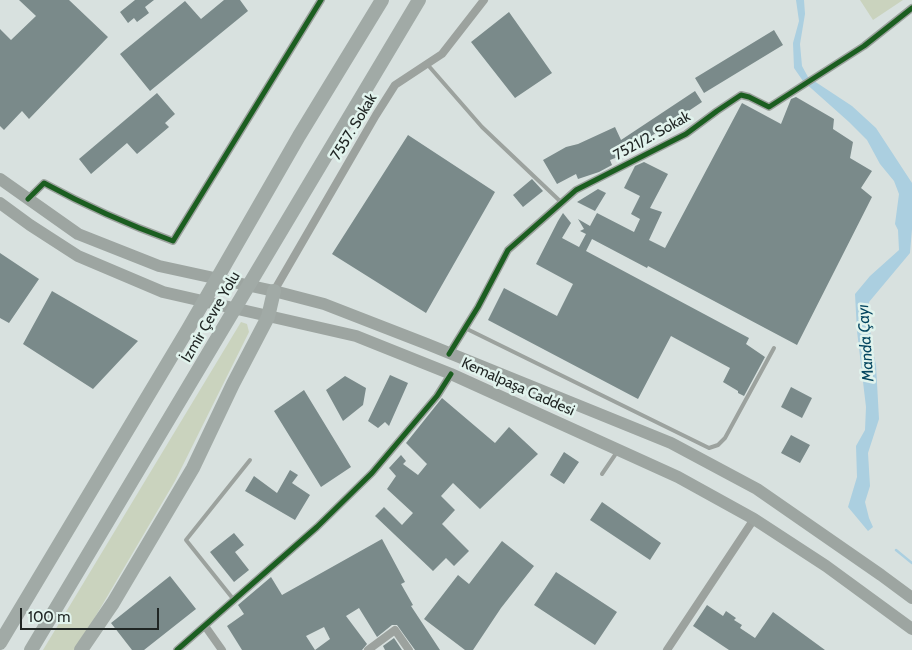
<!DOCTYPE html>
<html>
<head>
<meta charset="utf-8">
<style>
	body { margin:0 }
	#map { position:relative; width:912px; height:650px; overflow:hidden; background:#d8e1df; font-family:Cabin,sans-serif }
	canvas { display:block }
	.scale { position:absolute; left:20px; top:608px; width:139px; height:22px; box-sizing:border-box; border:2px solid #202624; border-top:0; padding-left:6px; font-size:15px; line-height:18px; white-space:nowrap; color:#202624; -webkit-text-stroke:4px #e1f3ed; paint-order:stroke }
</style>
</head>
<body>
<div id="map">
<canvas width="912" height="650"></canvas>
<div class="scale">100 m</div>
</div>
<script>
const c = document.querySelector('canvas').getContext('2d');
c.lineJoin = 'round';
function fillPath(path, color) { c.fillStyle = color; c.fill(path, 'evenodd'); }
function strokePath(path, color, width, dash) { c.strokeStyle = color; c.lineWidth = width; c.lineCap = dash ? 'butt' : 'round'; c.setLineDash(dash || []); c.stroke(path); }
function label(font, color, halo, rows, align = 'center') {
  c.font = font + ' Cabin,sans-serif'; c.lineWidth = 5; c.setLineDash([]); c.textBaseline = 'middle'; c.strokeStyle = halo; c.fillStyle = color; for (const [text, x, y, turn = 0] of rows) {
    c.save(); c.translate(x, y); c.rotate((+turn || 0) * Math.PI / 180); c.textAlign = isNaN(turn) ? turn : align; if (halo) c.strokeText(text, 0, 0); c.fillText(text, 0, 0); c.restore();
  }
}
const green = new Path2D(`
	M860 0H903L873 20Z
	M241 322 247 324 249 332 175 481 84 636 74 650H43Z`);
const water = new Path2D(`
	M796 0H804L805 14 800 44 802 66 808 77 852 106 876 128 912 183V229L910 253 869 302 871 342 876 365 879 419 868 453 870 486 865 502 869 518 873 527 868 531 848 507 857 477 856 446 865 430 866 407 857 331 855 294 870 276 899 250 898 230 895 224 899 194 894 181 880 164 867 140 849 122 803 81 794 68 793 43 799 21Z`);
const stream = new Path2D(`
	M896 550 912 563`);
const building = new Path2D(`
	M19 0H69L108 37 29 119 22 111 4 130 0 126V29L11 40 36 16Z
	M135 0H154L145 7 149 13 137 22 134 18 128 23 120 12Z
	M224 0H240L248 11 150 91 120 54 185 1 201 19Z
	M509 12 552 73 515 98 471 42Z
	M774 30 783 45 704 93 695 78Z
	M695 91 702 102 623 155 610 160 612 165 599 172 578 179 576 174 557 184 543 160 566 147 578 144 615 127 621 140Z
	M157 93 175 114 165 123 169 127 137 154 127 143 91 174 79 159Z
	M796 97 834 119 833 129 853 142 850 158 872 171 861 188 872 197 797 345 648 266 647 268 592 239 586 251 749 338 746 344 765 357 744 396 738 393V391L723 382 730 368 671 336 638 399 488 320 504 288 557 316 573 284 536 264 558 221 563 213 571 223 562 238 579 247 586 234 580 231 584 229 578 219 590 226 597 213 634 232 640 219 631 214 640 196 624 188 635 166 644 162 668 174 650 208 662 212 649 240 665 248 742 103 781 124 791 99Z
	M408 135 495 192 426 313 332 254Z
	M532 179 543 191 523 207 513 195Z
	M598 189 606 193 595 211 577 202Z
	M0 253 39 279 9 323 0 318Z
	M52 291 138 341 93 389 23 344Z
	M390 375 408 383 389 426 385 422 378 428 368 421Z
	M345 376 366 388 363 405 343 421 326 390Z
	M791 387 812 398 802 418 781 407Z
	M304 390 351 467 321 487 274 411Z
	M442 398 495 443 509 427 538 454 480 509 453 483 441 496 455 510 442 524 469 551 454 566 446 558 433 571 375 516 384 507 402 525 413 513 387 489 396 476 389 468 401 455 406 461 403 464 418 475 427 464 406 443Z
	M791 435 810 445 800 463 781 453Z
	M564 452 579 462 564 484 550 475Z
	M290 470 298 475 292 483 310 495 295 520 245 491 254 476 277 493Z
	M602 502 661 543 650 560 590 520Z
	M234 533 244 545 235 552 249 570 234 582 210 552Z
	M382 539 405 582 401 584 413 605 411 606 440 650H415L397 625H392L377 637 359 608 346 616 367 644 362 650H242L227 626 244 614 238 605 271 577 282 595ZM324 627 330 639 315 650 306 636Z
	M502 541 534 566 501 608 473 650H465L424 619 458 575 469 584Z
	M556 572 617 612 595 645 534 605Z
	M170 576 196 609 144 650H132L111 623Z
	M707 605 723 616 726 611 736 618 734 620 742 625 740 628 755 638 773 612 825 650H729L693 626Z
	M394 638 402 650H385L383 646Z`);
const lane = new Path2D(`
	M427 64 482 127 561 202
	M465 328 709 448 718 445 725 438 774 348
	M602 474 617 452
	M234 600 186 540 250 460`);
const street = new Path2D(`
	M28 199 44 183C86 206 129 225 173 241L321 0
	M274 291 376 115 395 85 442 54 484 0
	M449 354 478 307 508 250 576 190 686 134 717 111 741 95 749 97 769 107 864 46 912 8
	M205 626 222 650
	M177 650 317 527 372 473 437 396 451 374
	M368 650 395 630 409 650
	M667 650 754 519`);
const primary = new Path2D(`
	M0 179 78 234 159 266 274 291 324 304 427 344 671 443 757 489 881 575 912 598
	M0 203 30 225 78 256 163 292 356 336 451 374 678 477 754 519 826 566 912 629`);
const highway = new Path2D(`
	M0 643 188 329 299 136 382 0
	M31 650 419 0
	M81 650 113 603 193 468 233 384 268 317 274 291`);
const cycleway = new Path2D(`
	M28 199 44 183C86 206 129 225 173 241L321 0
	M449 354 478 307 508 250 576 190 686 134 717 111 741 95 749 97 769 107 864 46 912 8
	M177 650 317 527 372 473 437 396 451 374`);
const streetNames = [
	["7557. Sokak",354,127,-59],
	["7521/2. Sokak",652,136,-29],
	["İzmir Çevre Yolu",211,317,-60],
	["Kemalpaşa Caddesi",518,387,24]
];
const waterNames = [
	["Manda Çayı",866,343,-94]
];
fillPath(green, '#cad3be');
fillPath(water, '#abcfe0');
strokePath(stream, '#abcfe0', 2.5);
fillPath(building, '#7a8a8a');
strokePath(lane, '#9ca29e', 4);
strokePath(street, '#9ca29e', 8);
strokePath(primary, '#9da5a1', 12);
strokePath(highway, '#a1aaa6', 14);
strokePath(cycleway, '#1b5e20', 5);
label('15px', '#202624', '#e1f3ed', streetNames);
label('italic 16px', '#03455f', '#e1f3ed', waterNames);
</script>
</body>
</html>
